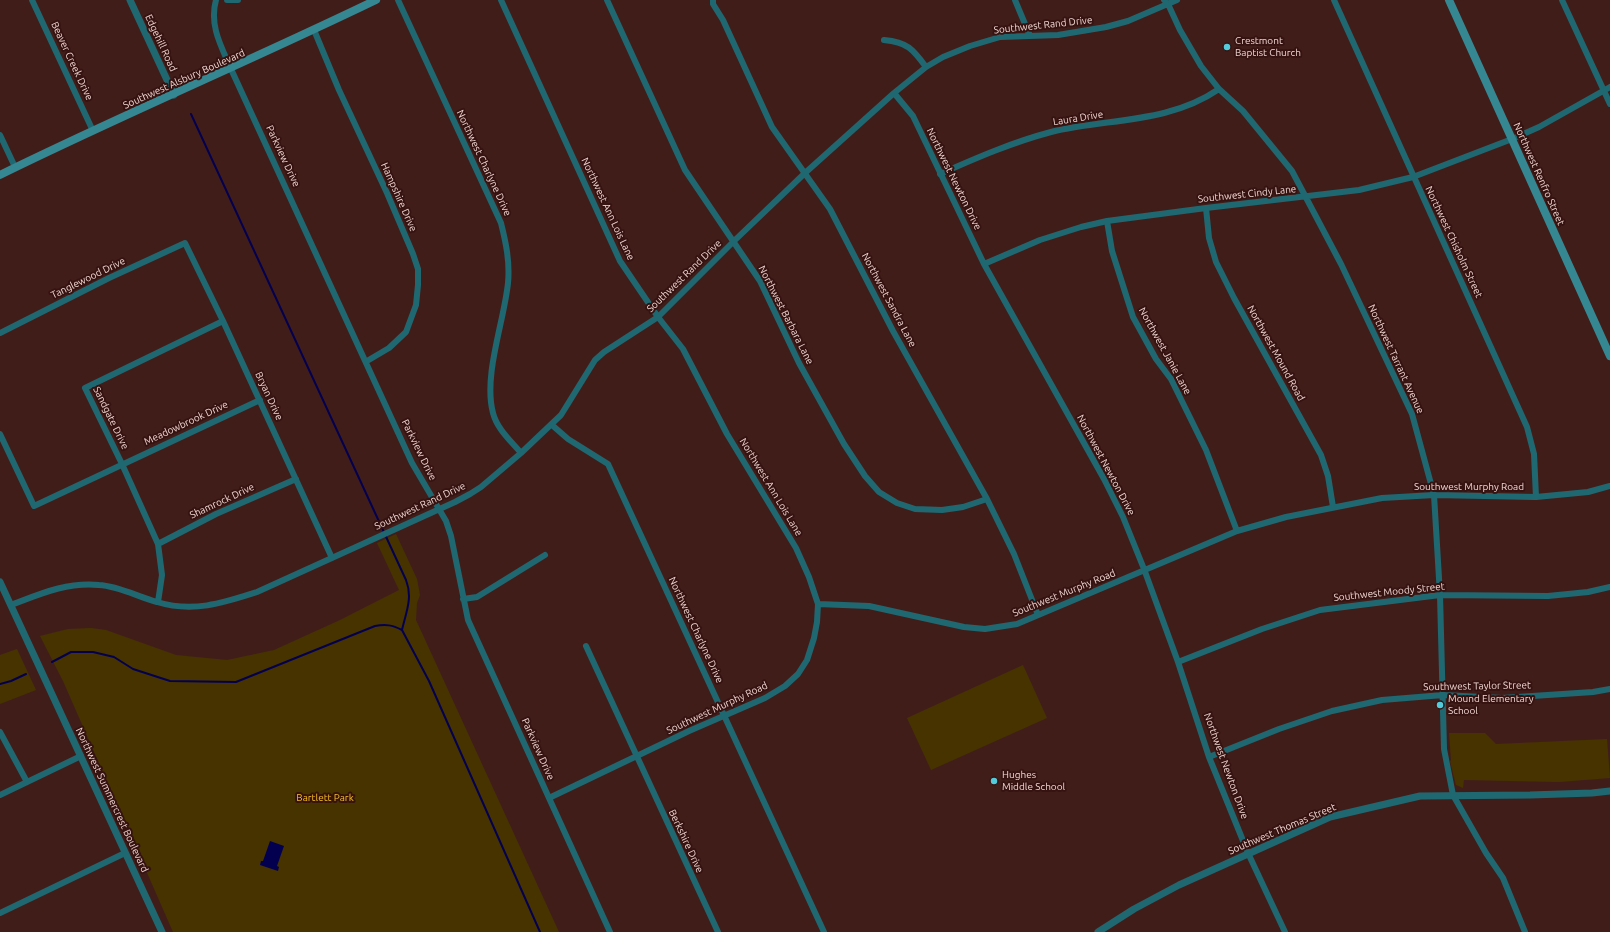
<!DOCTYPE html>
<html>
<head>
<meta charset="utf-8">
<style>
	body { margin:0 }
	canvas { display:block; background:#411d1a }
</style>
</head>
<body>
<canvas width="1610" height="932"></canvas>
<script>
const c = document.querySelector('canvas').getContext('2d');
c.lineJoin = 'round';
function fillPath(path, color) { c.fillStyle = color; c.fill(path, 'evenodd'); }
function strokePath(path, color, width, dash) { c.strokeStyle = color; c.lineWidth = width; c.lineCap = dash ? 'butt' : 'round'; c.setLineDash(dash || []); c.stroke(path); }
function label(font, color, halo, rows, align = 'center') {
  c.font = font + ' Ubuntu,sans-serif'; c.lineWidth = 4; c.setLineDash([]); c.textBaseline = 'middle'; c.strokeStyle = halo; c.fillStyle = color; for (const [text, x, y, turn = 0] of rows) {
    c.save(); c.translate(x, y); c.rotate((+turn || 0) * Math.PI / 180); c.textAlign = isNaN(turn) ? turn : align; if (halo) c.strokeText(text, 0, 0); c.fillText(text, 0, 0); c.restore();
  }
}
const green = new Path2D(`
	M396 534 417 579 420 595 417 603 416 620 559 932H173L63 681 40 636 68 629 91 628 106 630 176 655 227 660 274 650 340 620 399 590 377 543Z
	M17 649 36 690 0 704V655Z
	M1023 665 1047 718 931 770 907 718Z
	M1449 733H1485L1496 744 1607 739 1610 778 1559 782 1464 780 1463 788 1456 785 1450 761 1451 760Z`);
const water = new Path2D(`
	M270 841 284 846 277 866 279 867 278 871 260 865 261 861H263Z`);
const stream = new Path2D(`
	M191 114 406 580C413 598 406 612 402 630
	M52 662 71 652H93L114 657 133 669 170 681 236 682 375 626C386 624 392 625 402 630L429 681 540 932
	M0 684 11 681 26 674`);
const minor = new Path2D(`
	M32 0 93 131
	M216 0C209 25 221 46 231 69L412 463 446 521 451 536 468 620 610 932
	M227 0H238
	M398 0 501 223C506 243 510 262 508 283 504 322 483 376 493 413 497 429 511 441 521 453
	M501 0 620 261 658 317 683 349 727 434 796 548 809 577 818 604 817 622 814 638 807 660 798 674 785 686 765 698 689 731 549 798
	M607 0 685 170 760 281 799 363 844 444 865 476 879 492 897 503 915 509 942 510 963 507 987 499
	M713 0V4L723 20 772 127 830 209 893 331 987 499 1014 554 1038 615
	M1015 0 1030 36
	M1164 0 1168 4 1180 30 1201 66 1219 89 1243 111 1292 171 1341 264 1412 414 1434 495 1440 595 1444 749 1453 795 1486 853 1503 878 1525 932
	M1334 0 1527 427 1534 454 1536 497
	M1562 0 1610 104
	M314 30 339 90 387 193 413 254 418 269V285L416 305 406 332 389 348 367 361
	M884 40C907 42 913 49 926 67
	M894 93 913 116 984 264 1104 479 1123 517 1144 569 1178 662 1209 757 1248 853 1285 932
	M0 135 15 167
	M940 174C976 158 1013 142 1051 132 1108 118 1168 124 1219 89
	M1206 208 1209 238 1216 262 1234 298 1321 455 1328 476 1333 507
	M1107 221 1112 251 1133 317 1156 359 1171 379 1206 450 1237 531
	M984 264 1040 240 1081 227 1107 221 1206 208 1359 190 1413 177 1512 139 1539 127 1610 87
	M0 333 109 278 185 243 223 321 332 558
	M552 425 568 439 608 464 824 932
	M0 434 34 506 260 400
	M158 544 216 514 296 479
	M463 599 477 597 545 555
	M158 602 162 575 158 544 122 464 85 388 223 321
	M818 604 869 606 964 627 985 629 1017 624 1237 531 1286 517 1382 498 1434 495 1536 497 1588 492 1610 486
	M11 605C40 594 66 582 99 585 119 586 138 597 157 602 193 613 223 603 257 592L455 502 470 494 481 487 521 453 561 415 595 360 604 352 658 317 734 241 805 173 894 93 926 67 943 57 970 46 1000 37 1058 35 1106 27 1128 21 1177 0
	M586 646 718 932
	M1178 662 1262 629 1320 610 1440 595 1548 596 1588 592 1610 587
	M0 732 27 782
	M1209 757 1279 729 1332 711 1382 700 1443 695 1502 698 1593 692 1610 689
	M0 795 81 756
	M0 913 125 853`);
const tertiary = new Path2D(`
	M130 0 174 95
	M0 582 162 932
	M1098 932 1134 909 1179 885 1330 817 1420 796 1530 795 1592 793 1610 791`);
const secondary = new Path2D(`
	M1449 0 1610 356
	M0 175C124 114 252 60 376 0`);
const markers = [
	[1227,47,4,"#53cbda"],
	[1440,705,4,"#53cbda"],
	[994,781,4,"#53cbda"]
];
const streetNames = [
	["Southwest Rand Drive",1043,25,-6],
	["Edgehill Road",161,43,65],
	["Beaver Creek Drive",72,61,65],
	["Southwest Alsbury Boulevard",184,79,-24],
	["Laura Drive",1078,118,-9],
	["Parkview Drive",283,156,65],
	["Northwest Charlyne Drive",484,163,65],
	["Northwest Renfro Street",1539,174,66],
	["Northwest Newton Drive",954,179,64],
	["Southwest Cindy Lane",1247,194,-6],
	["Hampshire Drive",399,197,66],
	["Northwest Ann Lois Lane",608,209,65],
	["Northwest Chisholm Street",1454,242,65],
	["Southwest Rand Drive",684,276,-44],
	["Tanglewood Drive",88,278,-26],
	["Northwest Sandra Lane",889,300,62],
	["Northwest Barbara Lane",786,315,63],
	["Northwest Janie Lane",1165,351,61],
	["Northwest Mound Road",1276,353,61],
	["Northwest Tarrant Avenue",1396,359,65],
	["Bryan Drive",269,396,65],
	["Sandgate Drive",111,418,64],
	["Meadowbrook Drive",186,423,-25],
	["Parkview Drive",419,450,64],
	["Northwest Newton Drive",1106,465,62],
	["Northwest Ann Lois Lane",771,487,59],
	["Southwest Murphy Road",1469,487],
	["Shamrock Drive",222,501,-25],
	["Southwest Rand Drive",420,506,-25],
	["Southwest Moody Street",1389,592,-6],
	["Southwest Murphy Road",1064,593,-22],
	["Northwest Charlyne Drive",696,630,65],
	["Southwest Taylor Street",1477,686,-1],
	["Southwest Murphy Road",717,708,-25],
	["Parkview Drive",538,749,66],
	["Northwest Newton Drive",1226,766,70],
	["Northwest Summercrest Boulevard",112,800,65],
	["Southwest Thomas Street",1282,829,-23],
	["Berkshire Drive",686,841,65]
];
const poiNames = [
	["Crestmont",1235,41],
	["Baptist Church",1235,53],
	["Mound Elementary",1448,699],
	["School",1448,711],
	["Hughes",1002,775],
	["Middle School",1002,787]
];
const parkNames = [
	["Bartlett Park",325,798]
];
fillPath(green, '#463300');
fillPath(water, '#040050');
strokePath(stream, '#040050', 2);
strokePath(minor, '#206871', 6);
strokePath(tertiary, '#206871', 7);
strokePath(secondary, '#358792', 8);
for (const [x, y, r, color] of markers) { const dot = new Path2D(); dot.arc(x, y, r, 0, 2 * Math.PI); c.fillStyle = color; c.fill(dot); strokePath(dot, '#361311', 1.5); }
label('10px', '#f0d7d3', '#361311', streetNames);
label('10px', '#f0d7d3', '#361311', poiNames, 'left');
label('10px', '#f8c11f', '#361311', parkNames);
</script>
</body>
</html>
